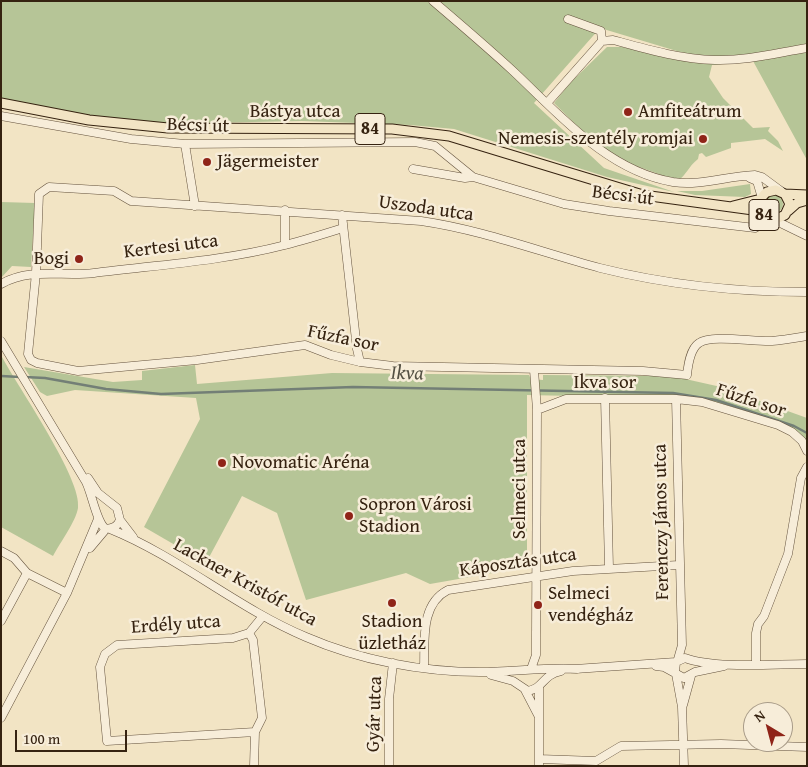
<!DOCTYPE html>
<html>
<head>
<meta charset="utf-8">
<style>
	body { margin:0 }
	#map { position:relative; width:808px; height:767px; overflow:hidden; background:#f2e4c4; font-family:"Gentium Book Plus",serif }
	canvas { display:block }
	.frame { position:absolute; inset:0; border:2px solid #352210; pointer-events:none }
	.north { position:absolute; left:743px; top:702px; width:50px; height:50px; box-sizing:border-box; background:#f7edd9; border:1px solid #a99c89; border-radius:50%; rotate:323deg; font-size:14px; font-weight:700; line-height:20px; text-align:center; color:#352210 }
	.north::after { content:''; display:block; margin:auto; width:18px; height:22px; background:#8f2418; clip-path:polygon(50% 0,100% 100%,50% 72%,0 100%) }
	.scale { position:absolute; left:15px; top:730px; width:112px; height:22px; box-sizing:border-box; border:2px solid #352210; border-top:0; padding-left:6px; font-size:15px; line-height:18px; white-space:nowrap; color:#352210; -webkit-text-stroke:4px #f7edd9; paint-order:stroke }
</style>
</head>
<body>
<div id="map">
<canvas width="808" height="767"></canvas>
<div class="frame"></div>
<div class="north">N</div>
<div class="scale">100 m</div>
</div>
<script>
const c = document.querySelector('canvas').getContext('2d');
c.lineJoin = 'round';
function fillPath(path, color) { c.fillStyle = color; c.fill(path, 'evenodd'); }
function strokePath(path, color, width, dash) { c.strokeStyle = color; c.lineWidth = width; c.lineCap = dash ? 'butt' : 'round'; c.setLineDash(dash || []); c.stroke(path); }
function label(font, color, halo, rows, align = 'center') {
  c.font = font + ' "Gentium Book Plus",serif'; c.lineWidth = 5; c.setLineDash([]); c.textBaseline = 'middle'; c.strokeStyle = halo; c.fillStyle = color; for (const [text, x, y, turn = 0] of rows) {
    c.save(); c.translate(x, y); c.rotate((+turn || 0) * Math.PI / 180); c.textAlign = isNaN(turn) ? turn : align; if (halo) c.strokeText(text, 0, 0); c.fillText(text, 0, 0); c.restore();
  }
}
const green = new Path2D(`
	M1 1H807V160L753 61 712 65 709 77 723 98 753 128 770 127 768 131 778 141 783 151 765 139 731 143V148L706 157 702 153 699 154 698 159C688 167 687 174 678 181L628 163 593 142 554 103 570 83 607 47H622L709 64 690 55 600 28 534 103 604 168 674 192 607 177 454 129 410 125 302 121 152 124 74 113 1 99Z
	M750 184 751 194 745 197 695 195 677 191H702Z
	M765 204a9 9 0 1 1 18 0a9 9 0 1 1-18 0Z
	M1 202 35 203 31 267 12 266 1 278Z
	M2 357C18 387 83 480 78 508 76 521 60 543 53 556L1 527Z
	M195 365 197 384 332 373 529 375 531 379 543 380V375L672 376 721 387 807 418V446L791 430 695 402 669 398 527 395V567L430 584 406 573 306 600 277 513 242 496 206 563 144 527 200 419 196 398 75 390 47 396 40 392 24 367 113 382 142 380V371Z`);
const stream = new Path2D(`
	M1 376 20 377
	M25 377 45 378 106 389 161 394 353 387 673 393 716 400 794 426 807 433`);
const minor = new Path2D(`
	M433 1C460 24 487 47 513 71 559 114 607 171 673 182 701 186 727 176 755 175L762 177 781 191
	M568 19 601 31 602 41 613 40C646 49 680 59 715 60 746 61 776 53 807 48
	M547 103 602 41
	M1 116 131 139 185 144 415 142 435 146 473 177 564 204 609 211 755 228 771 219
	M185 144 195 206
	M413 169 465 178 473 177
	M750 178 757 181 762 198
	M285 210V245
	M342 215 357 349 360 362
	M772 219 807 236
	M1 284C31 267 62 277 94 273 157 265 223 261 285 245 305 240 324 234 343 228
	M807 292C737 292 668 285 600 268 540 252 483 230 421 221L131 201 114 191 49 187 39 194 36 273 28 354 31 360 37 363 78 371 197 360 305 345 331 355 360 362 393 366 643 371 687 375C688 365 690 349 699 343 711 334 754 342 772 341 784 340 795 338 807 336
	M1 341 86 482C92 494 97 524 106 529 113 528 117 527 120 520
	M605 398 609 568
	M676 399 682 645 678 659
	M537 410 566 399H676L702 402 778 425 792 432 802 441 807 451
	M88 478 98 493 117 508 120 520 133 537
	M110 529C179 557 237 608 306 637 359 660 422 672 480 672 513 672 545 667 578 669
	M90 548 106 529
	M1 551 14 558 27 573 67 593
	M1 621 27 573
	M249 633 233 638 117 645 105 654 100 667 107 741 255 732
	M756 664V633L758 624 764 616 788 554 801 478 807 467
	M656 666 664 667 684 678 695 672 724 666
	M424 667C425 641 420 604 448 590L573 571 679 565
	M531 669 536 655V638L537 410 534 370
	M575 669 676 662
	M675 672 676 662 685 658C715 669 773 664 807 664
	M676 674 682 707 684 766
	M491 675 513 681 528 691C544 688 542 675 561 671
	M539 687V766
	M525 690 538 715
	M683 705 691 676
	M1 718 67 593 98 519
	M539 759 596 761 621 746 721 744 807 747
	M254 766 255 732 262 718 253 640 249 633 263 616
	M389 766V699L393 663`);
const major = new Path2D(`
	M1 103 89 120 168 128 392 129 449 136 643 195 753 210 765 216
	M785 194 790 204 785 215 774 220C759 217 755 201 767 192L776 190 785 194 807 195
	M733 206 761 199
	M788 211 797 203 807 200`);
const markers = [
	[628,112,5,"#8f2418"],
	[703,139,5,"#8f2418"],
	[207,162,5,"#8f2418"],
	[79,259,5,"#8f2418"],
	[222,463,5,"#8f2418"],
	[349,516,5,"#8f2418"],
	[392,603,5,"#8f2418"],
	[538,605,5,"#8f2418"]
];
const shields = [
	[370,129,30],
	[764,215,30]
];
const shieldNames = [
	["84",370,129],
	["84",764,215]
];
const streetNames = [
	["Bástya utca",295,112],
	["Bécsi út",198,126,2],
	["Bécsi út",623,196,7],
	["Uszoda utca",426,209,8],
	["Kertesi utca",171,247,-7],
	["Fűzfa sor",343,339,12],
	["Ikva sor",605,383],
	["Fűzfa sor",751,401,18],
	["Selmeci utca",520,489,-90],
	["Ferenczy János utca",662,522,-91],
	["Káposztás utca",518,563,-8],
	["Lackner Kristóf utca",245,583,29],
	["Erdély utca",176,625,-4],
	["Gyár utca",375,714,-88]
];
const poiNames = [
	["Amfiteátrum",638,112],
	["Nemesis-szentély romjai",693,139,"right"],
	["Jägermeister",217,162],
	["Bogi",69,259,"right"],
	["Novomatic Aréna",232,463],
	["Sopron Városi",359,505],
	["Stadion",359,527],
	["Selmeci",548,594],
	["vendégház",548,616],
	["Stadion",392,622,"center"],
	["üzletház",392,644,"center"]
];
const waterNames = [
	["Ikva",407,374,1]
];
fillPath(green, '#b6c597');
strokePath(stream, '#737f76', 2.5);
strokePath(minor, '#64523d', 9);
strokePath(major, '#352210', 11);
strokePath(minor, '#f7edd9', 8);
strokePath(major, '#f2e4c4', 9);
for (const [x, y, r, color] of markers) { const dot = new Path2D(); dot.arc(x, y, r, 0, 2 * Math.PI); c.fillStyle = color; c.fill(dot); strokePath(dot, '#f7edd9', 2); }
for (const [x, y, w] of shields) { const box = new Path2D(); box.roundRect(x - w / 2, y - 15.5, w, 31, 4); c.fillStyle = '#f7edd9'; c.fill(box); strokePath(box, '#352210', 1); }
label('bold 18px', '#352210', null, shieldNames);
label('19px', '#352210', '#f7edd9', streetNames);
label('19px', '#352210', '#f7edd9', poiNames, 'left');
label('italic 20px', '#545043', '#f7edd9', waterNames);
</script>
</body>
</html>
